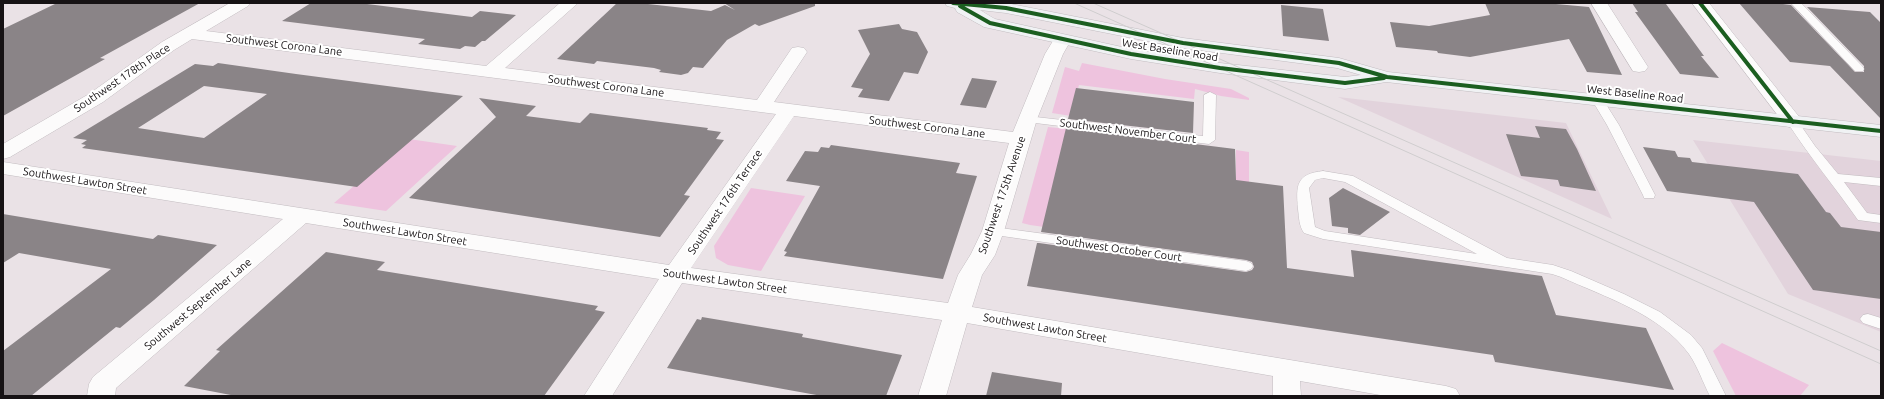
<!DOCTYPE html>
<html>
<head>
<meta charset="utf-8">
<style>
	body { margin:0 }
	#map { position:relative; width:1884px; height:399px; overflow:hidden; background:#eae2e6; font-family:Ubuntu,sans-serif }
	canvas { display:block }
	.frame { position:absolute; inset:0; border:4px solid #161214; pointer-events:none }
</style>
</head>
<body>
<div id="map">
<canvas width="1884" height="399"></canvas>
<div class="frame"></div>
</div>
<script>
const c = document.querySelector('canvas').getContext('2d');
c.lineJoin = 'round';
function fillPath(path, color) { c.fillStyle = color; c.fill(path, 'evenodd'); }
function strokePath(path, color, width, dash) { c.strokeStyle = color; c.lineWidth = width; c.lineCap = dash ? 'butt' : 'round'; c.setLineDash(dash || []); c.stroke(path); }
function label(font, color, halo, rows, align = 'center') {
  c.font = font + ' Ubuntu,sans-serif'; c.lineWidth = 4; c.setLineDash([]); c.textBaseline = 'middle'; c.strokeStyle = halo; c.fillStyle = color; for (const [text, x, y, turn = 0] of rows) {
    c.save(); c.translate(x, y); c.rotate((+turn || 0) * Math.PI / 180); c.textAlign = isNaN(turn) ? turn : align; if (halo) c.strokeText(text, 0, 0); c.fillText(text, 0, 0); c.restore();
  }
}
const built = new Path2D(`
	M1338 97 1566 123 1612 219Z
	M1693 140 1881 161V332L1788 294Z`);
const green = new Path2D(`
	M1082 63 1165 79 1231 89 1249 98V100L1221 96 1195 89 1194 99 1079 85 1071 116 1052 113 1065 67 1079 71Z
	M1048 127 1068 129 1236 187V150L1249 152V256L1030 225 1022 223Z
	M409 139 457 146 386 211 334 203Z
	M751 188 805 196 761 271 728 265 716 258 714 246Z
	M1722 343 1809 385 1800 396H1736L1713 351Z`);
const building = new Path2D(`
	M57 3H200L100 58 105 59 3 116V29Z
	M311 3H359L472 17 480 11 516 15 485 41H482L475 47 465 46 460 49 418 44 425 39 282 21Z
	M617 3H639L711 11 725 5 735 10 724 3H815V6L759 26 755 24 727 40 703 68 693 67 688 73 681 75 659 72 661 70 654 68 597 61 594 64 557 59Z
	M1485 3H1545L1589 7 1622 75 1587 72 1569 39 1470 57 1438 53 1437 51 1396 47 1390 22 1429 26 1490 15Z
	M1632 3 1666 4 1704 56H1701L1719 78 1680 74 1635 12H1638Z
	M1739 3H1775L1791 5 1855 72H1864V66L1807 7 1870 12 1881 23V119L1830 66 1790 62Z
	M1281 5 1323 9 1329 41 1283 36Z
	M899 24 902 29 917 32 928 52 918 74 904 72 889 101 858 97 863 89 851 87 870 54 858 30Z
	M218 63 296 74 463 96 357 187 82 148 86 145 81 144 87 140 73 138 195 64 213 66ZM204 86 267 94 204 138 138 128Z
	M972 78 997 81 986 108 960 105Z
	M1076 88 1194 102 1193 133 1068 119Z
	M479 98 536 106 526 116 580 123 590 113 708 128 707 130 721 132 716 139 724 140 684 195 690 196 660 237 409 198 496 117Z
	M1535 126 1566 129 1577 149 1596 191 1560 186 1558 180 1521 176 1506 134 1540 138Z
	M1066 128 1235 149 1236 180 1283 186 1287 268 1354 277 1351 250 1542 276 1556 315 1646 328 1674 390 1495 362 1493 355 1027 286 1037 243H1039L1246 272 1252 270 1254 267 1252 262 1246 260 1041 232Z
	M831 145 960 163 956 173 977 176 943 279 784 256 787 252 784 251 820 186 786 181 805 151 818 152 821 147 829 148Z
	M1643 147 1675 151 1678 157 1690 158 1692 162 1798 174 1826 212 1830 213 1841 227 1881 232V299L1813 290 1754 202 1667 191Z
	M1343 188 1390 212 1360 235 1348 233V228L1332 226 1329 198Z
	M3 214 153 239 158 235 217 245 154 300 120 328 116 327 31 396H3V351L111 269 19 253 3 263Z
	M326 252 385 262 377 270 598 306 595 310 605 312 544 396H236L184 386 220 351 216 350Z
	M702 317 803 334 802 337 902 355 886 396H822L667 368 697 319 701 320Z
	M992 372 1062 383 1061 396H986Z`);
const service = new Path2D(`
	M1791 3H1801L1863 67 1864 69 1863 71H1855Z
	M1210 92 1216 95 1215 140 1209 144 1027 122 1021 119 1027 116 1203 136 1204 95Z
	M1598 97 1602 98 1619 125 1655 195 1654 198H1644L1643 195 1607 125 1592 100Z
	M1793 118 1797 120 1815 146 1838 174 1881 178V186L1844 182 1867 213 1881 215V223L1858 220C1835 187 1809 156 1787 122Z
	M1323 171 1353 176 1507 258 1553 265 1571 271 1624 294 1660 312 1691 335 1702 348 1726 396H1710C1703 383 1698 367 1689 354 1660 314 1605 297 1561 277L1552 274 1323 239 1304 233C1299 226 1299 217 1298 209 1296 185 1296 174 1323 171ZM1323 178 1345 182 1477 254 1325 231 1315 227 1309 188 1315 180Z
	M993 227 1246 261 1251 263 1253 266 1251 269 1246 271 988 234 986 231 988 228Z
	M1868 314 1881 318V329L1863 323 1860 319 1863 315Z`);
const minor = new Path2D(`
	M230 3H250L248 6 206 31 486 66 560 3H578L505 68 757 100 792 48 798 47 804 48 807 52 774 102 1013 132 1045 54 1056 36 1062 35 1068 36 1071 40 1063 54 1037 119 1004 231 995 255 982 275 972 307 1446 386 1456 389 1460 396H1386L1300 381 1301 396H1273V376L967 323 946 396H918L942 320 682 283 612 396H584L659 279 306 223 116 388 115 396H87L89 384 93 377 283 219 3 174V162L669 265 776 114 192 39 174 50 103 102 10 157 3 159V144L89 94 162 42ZM794 116 1009 143 982 231 971 254 958 275 948 303 691 268Z
	M1591 3H1607L1648 67 1645 71 1639 72 1633 71Z`);
const tertiary = new Path2D(`
	M1692 3H1709L1800 118 1803 122 1800 126 1793 128 1786 126Z`);
const secondary = new Path2D(`
	M945 3H1006L1183 38 1339 58 1388 72 1881 125V137L1386 82 1345 89 1220 73 1131 59 984 27 957 12 955 8 947 6ZM980 10 1006 13 1183 48 1337 68 1361 75 1345 77 1220 63 1131 49 995 19Z`);
const tram = new Path2D(`
	M1074 3 1881 364
	M1093 3 1881 351`);
const cycleway = new Path2D(`
	M953 3 1006 8 1183 43 1339 63 1387 77 1881 131
	M1700 3 1793 122
	M960 6 990 23 1131 54 1220 68 1345 83 1384 78`);
const streetNames = [
	["Southwest Corona Lane",284,45,7],
	["West Baseline Road",1170,50,9],
	["Southwest 178th Place",122,78,-34],
	["Southwest Corona Lane",606,86,7],
	["West Baseline Road",1635,94,6],
	["Southwest Corona Lane",927,127,7],
	["Southwest November Court",1128,131,7],
	["Southwest Lawton Street",85,181,9],
	["Southwest 175th Avenue",1002,195,-71],
	["Southwest 176th Terrace",725,202,-56],
	["Southwest Lawton Street",405,232,9],
	["Southwest October Court",1119,249,8],
	["Southwest Lawton Street",725,281,8],
	["Southwest September Lane",198,304,-40],
	["Southwest Lawton Street",1045,328,10]
];
fillPath(built, '#e2d3dc');
fillPath(green, '#eec3de');
fillPath(building, '#8a8487');
strokePath(service, '#c2bcc0', 1);
strokePath(minor, '#c2bcc0', 1);
strokePath(tertiary, '#c2bcc0', 1);
strokePath(secondary, '#c2bcc0', 1);
fillPath(service, '#fcfbfb');
fillPath(minor, '#fcfbfb');
fillPath(tertiary, '#fcfbfb');
fillPath(secondary, '#f0f2f4');
strokePath(tram, '#cfcdce', 1);
strokePath(cycleway, '#1b5e20', 4);
label('11px', '#161214', '#fff', streetNames);
</script>
</body>
</html>
